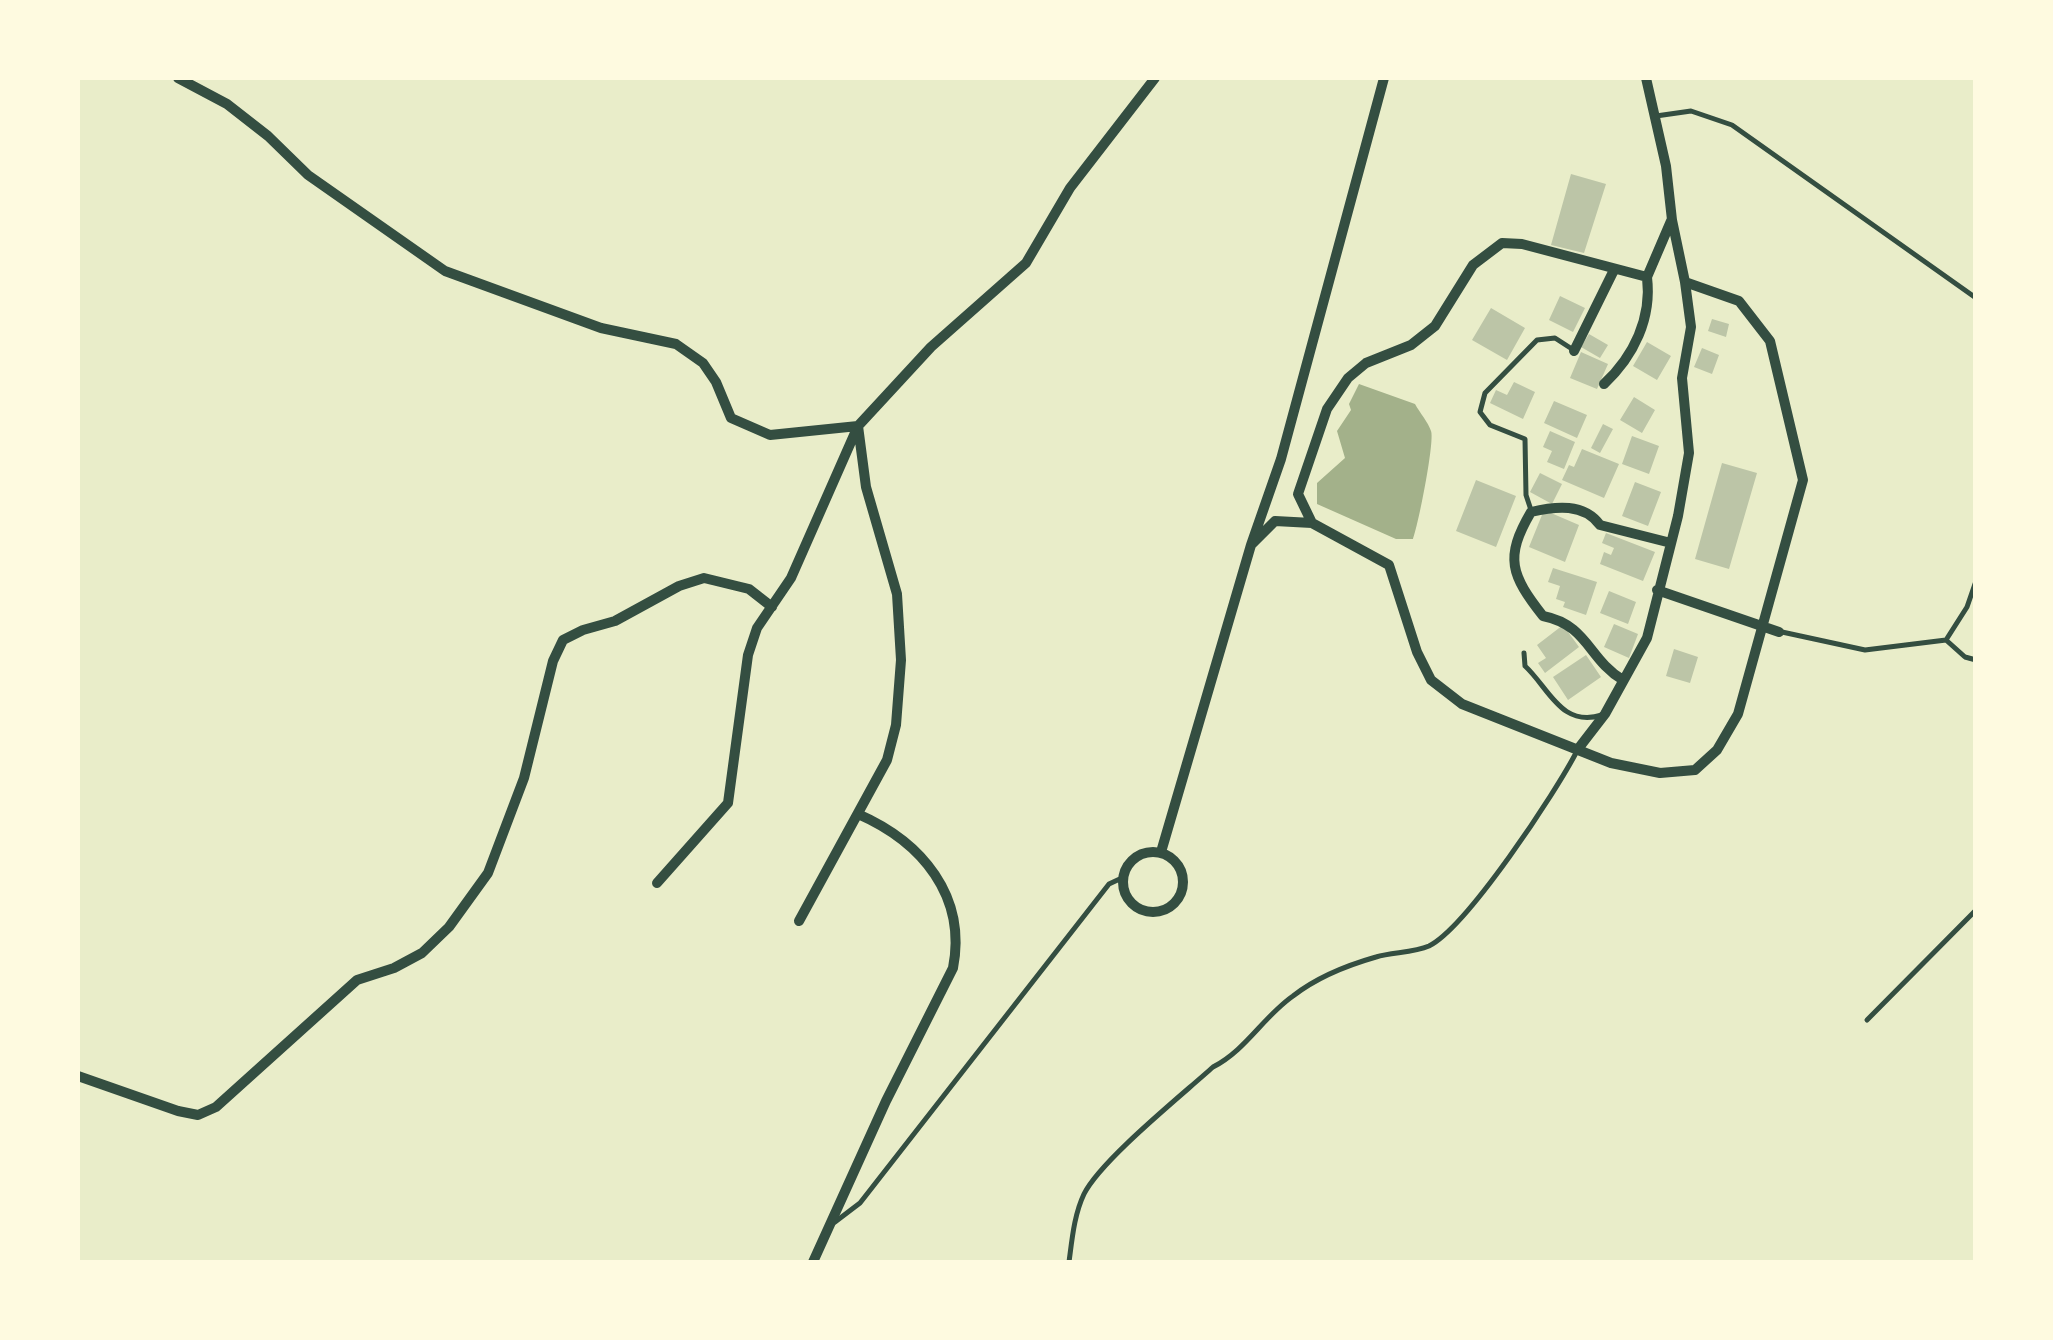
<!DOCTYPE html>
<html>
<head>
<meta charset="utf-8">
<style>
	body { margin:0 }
	#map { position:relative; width:2053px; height:1340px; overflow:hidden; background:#e9edc9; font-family:"Fira Sans Condensed",sans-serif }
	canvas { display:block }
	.frame { position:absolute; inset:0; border:80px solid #fefae0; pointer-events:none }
</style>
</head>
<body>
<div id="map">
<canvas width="2053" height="1340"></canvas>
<div class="frame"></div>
</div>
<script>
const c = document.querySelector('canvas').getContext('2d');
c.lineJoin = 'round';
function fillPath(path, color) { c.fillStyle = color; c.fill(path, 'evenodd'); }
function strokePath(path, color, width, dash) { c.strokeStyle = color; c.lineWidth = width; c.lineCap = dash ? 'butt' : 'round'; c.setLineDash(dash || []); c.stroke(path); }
const water = new Path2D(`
	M1359 384 1415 404C1420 413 1428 422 1431 431 1435 441 1418 527 1413 539H1396L1317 504V483L1345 458 1337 431 1351 410 1349 404Z`);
const building = new Path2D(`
	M1571 174 1606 184 1584 253 1551 245Z
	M1560 296 1585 308 1573 332 1549 320Z
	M1491 308 1525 328 1507 360 1472 340Z
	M1712 319 1729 324 1726 337 1708 331Z
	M1589 334 1608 345 1600 358 1581 347Z
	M1647 342 1671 356 1657 380 1633 366Z
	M1702 348 1719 355 1712 374 1694 367Z
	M1581 352 1608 364 1597 389 1570 378Z
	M1514 382 1535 392 1523 419 1490 403 1496 390 1507 395Z
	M1634 397 1655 410 1642 433 1620 420Z
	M1554 401 1587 415 1577 438 1544 423Z
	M1603 424 1613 429 1600 453 1591 448Z
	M1550 431 1575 442 1564 469 1547 462 1552 451 1543 447Z
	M1632 436 1659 446 1649 474 1622 464Z
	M1582 449 1619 464 1604 498 1562 480 1569 465 1574 467Z
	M1722 463 1757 473 1729 569 1695 559Z
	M1540 473 1562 484 1552 504 1530 492Z
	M1476 480 1516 496 1496 547 1456 531Z
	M1635 482 1661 492 1648 526 1622 516Z
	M1544 510 1579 525 1565 562 1529 547Z
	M1606 533 1655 552 1643 581 1600 564 1604 552 1611 555 1614 548 1602 543Z
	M1553 568 1597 582 1586 615 1563 607 1565 602 1556 599 1560 586 1548 582Z
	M1609 591 1636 602 1628 624 1600 613Z
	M1614 624 1638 634 1629 658 1604 647Z
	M1563 625 1579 647 1545 673 1538 663 1546 658 1537 645Z
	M1674 649 1698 657 1690 683 1666 676Z
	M1586 655 1601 677 1568 700 1553 677Z`);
const service = new Path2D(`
	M1656 116 1691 111 1732 125 1976 298
	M1531 510 1526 495 1525 439 1490 425 1480 412 1485 393 1537 340 1555 338 1572 349
	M1782 632 1865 650 1946 640 1967 607 1976 581
	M1946 640 1965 657 1976 660
	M1524 653 1525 666C1549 688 1561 728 1602 715
	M1867 1020 1976 910
	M835 1222 860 1203 1109 884 1124 877
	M1069 1262C1072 1240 1074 1215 1084 1194 1101 1160 1182 1095 1213 1067 1246 1050 1263 1017 1293 996 1316 978 1348 965 1376 957 1392 952 1413 953 1429 946 1467 927 1556 792 1577 751`);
const minor = new Path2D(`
	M178 78 227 104 268 136 308 175 445 271 601 328 676 344 703 363 716 382 731 418 770 435 858 426 866 487 897 594 901 660 896 725 887 760 799 921
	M1574 351 1614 270
	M1604 384C1634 356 1652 318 1647 277
	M1312 523 1298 494 1327 409 1348 378 1366 363 1411 345 1435 326 1473 265 1502 243 1522 244 1647 277 1671 221
	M1251 545 1275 521 1312 523 1389 565 1417 652 1431 680 1462 704 1611 763 1660 773 1695 770 1717 750 1738 714 1803 480 1770 341 1739 301 1685 282
	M1657 590 1779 632
	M1623 680C1588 659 1588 625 1543 616 1511 575 1504 558 1531 512 1556 506 1584 503 1600 525L1671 543
	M1578 749 1605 714 1647 638 1678 516 1689 453 1682 378 1691 327 1685 282 1672 220 1666 166 1646 78
	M1123 882a30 30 0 1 1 60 0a30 30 0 1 1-60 0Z
	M1161 852 1251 545 1281 459 1384 78
	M657 883 728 803 748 655 757 628 791 578 858 426 931 347 1026 263 1070 188 1155 78
	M78 1076 178 1111 198 1115 216 1107 357 980 394 968 422 953 449 927 488 873 524 778 553 661 563 640 583 630 615 621 679 586 704 578 749 589 772 607
	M813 1262 886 1101 953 968C967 896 922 842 858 814`);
fillPath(water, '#a3b18a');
fillPath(building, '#bcc5a7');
strokePath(service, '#344e41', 5);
strokePath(minor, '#344e41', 10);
</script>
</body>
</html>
